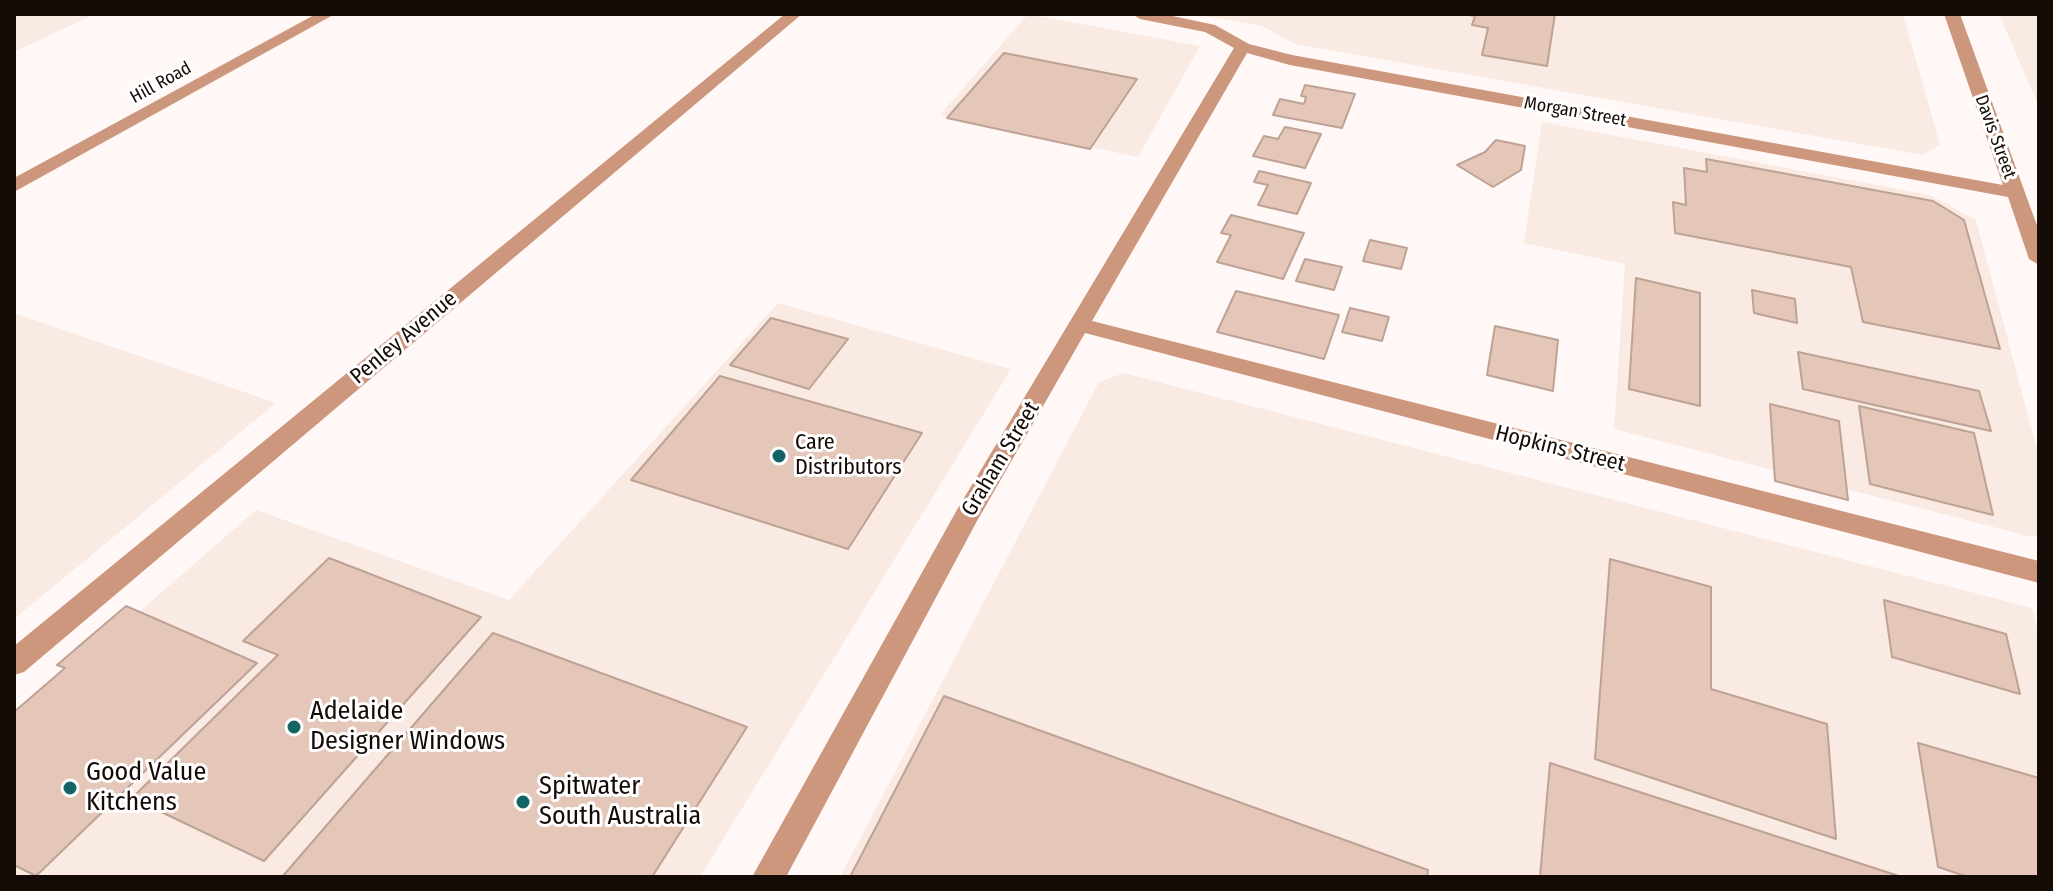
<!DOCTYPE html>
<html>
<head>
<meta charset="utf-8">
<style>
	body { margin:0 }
	#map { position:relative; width:2053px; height:891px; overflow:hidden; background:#fff8f6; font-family:"Fira Sans Condensed",sans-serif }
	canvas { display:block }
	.frame { position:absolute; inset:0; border:16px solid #140a06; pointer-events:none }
</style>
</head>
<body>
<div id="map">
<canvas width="2053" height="891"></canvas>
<div class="frame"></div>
</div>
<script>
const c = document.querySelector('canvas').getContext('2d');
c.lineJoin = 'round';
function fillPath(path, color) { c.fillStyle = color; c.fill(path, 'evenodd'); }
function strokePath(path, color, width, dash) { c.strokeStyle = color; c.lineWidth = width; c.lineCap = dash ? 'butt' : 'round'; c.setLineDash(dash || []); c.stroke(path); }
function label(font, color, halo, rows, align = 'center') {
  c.font = font + ' "Fira Sans Condensed",sans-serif'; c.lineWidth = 6; c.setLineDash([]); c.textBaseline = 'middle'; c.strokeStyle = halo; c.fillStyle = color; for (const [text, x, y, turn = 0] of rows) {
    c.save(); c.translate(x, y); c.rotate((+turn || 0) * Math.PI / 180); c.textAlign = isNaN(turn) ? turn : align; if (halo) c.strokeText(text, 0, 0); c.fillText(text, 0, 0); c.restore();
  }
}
const built = new Path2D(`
	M14 14H95L14 52Z
	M1028 14 1200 46 1138 157 940 115Z
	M1193 14H1903L1940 145 1923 155 1295 44 1262 26Z
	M1999 14H2039V107Z
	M1542 122 1930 195 1976 220 2039 457V535L2032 537 1614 429 1625 264 1524 243Z
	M778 303 1011 369 700 877H14V721L256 510 509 600Z
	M14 313 276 403 14 619Z
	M1124 373 2032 608 2039 636V877H840L1099 382Z`);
const building = new Path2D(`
	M1462 14H1555L1547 66 1482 55 1488 28 1472 25 1475 16Z
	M1004 53 1137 79 1090 149 947 118Z
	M1305 85 1355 94 1342 128 1273 115 1280 99 1304 104 1306 97 1301 96Z
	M1285 127 1321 134 1305 168 1253 156 1264 136 1278 139Z
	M1496 140 1525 146 1521 170 1493 187 1457 165 1485 152Z
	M1706 159 1933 201 1964 220 2000 349 1863 322 1851 267 1675 233 1673 202 1686 205 1684 168 1707 172Z
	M1259 171 1311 183 1297 214 1258 205 1268 185 1254 182Z
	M1231 215 1304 233 1283 279 1217 262 1231 235 1221 233Z
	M1370 240 1407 248 1401 269 1363 261Z
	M1305 259 1342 267 1334 290 1296 281Z
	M1636 278 1700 293V406L1629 389Z
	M1752 290 1795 299 1797 323 1754 313Z
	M1236 291 1339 315 1324 359 1217 332Z
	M1350 308 1389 317 1382 341 1342 332Z
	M771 318 848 339 809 389 730 365Z
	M1495 326 1558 340 1553 391 1487 375Z
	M1798 352 1979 391 1991 431 1803 389Z
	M720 376 922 433 848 549 631 480Z
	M1770 404 1839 421 1848 500 1775 481Z
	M1859 406 1974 433 1993 515 1870 484Z
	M329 558 481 617 264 861 132 798 278 655 243 641Z
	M1610 559 1711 587V689L1827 724 1836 839 1595 759Z
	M1884 600 2006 634 2020 694 1892 657Z
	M126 606 257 663 36 876 14 865V712L65 668 57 665Z
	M493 633 747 727 652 877H282Z
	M944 696 1428 870 1427 877H850Z
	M1918 743 2039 778V877H1968L1938 867Z
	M1550 763 1902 877H1540Z`);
const street = new Path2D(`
	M316 14H335L14 192V178Z
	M785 14H802L24 672 14 675V646Z
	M1132 14H1163L1215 25 1249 44 1292 55 2003 185 1944 14H1960L2039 231V265L2029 259 2008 197 1290 65 1247 53 1092 321 2039 561V583L1085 333 977 521 786 877H752L958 508 1234 48 1205 32 1140 19Z`);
const markers = [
	[779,456,8,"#146465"],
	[294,727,8,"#146465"],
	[70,788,8,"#146465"],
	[523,802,8,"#146465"]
];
const farStreetnames = [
	["Hill Road",161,83,-29],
	["Morgan Street",1575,112,10],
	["Davis Street",1995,137,70]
];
const streetNames = [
	["Penley Avenue",404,338,-40],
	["Hopkins Street",1560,449,14],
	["Graham Street",1001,459,-59]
];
const poiNames = [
	["Care",795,443],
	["Distributors",795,468]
];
const nearPoinames = [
	["Adelaide",310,712],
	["Designer Windows",310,742],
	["Good Value",86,773],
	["Kitchens",86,803],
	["Spitwater",539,787],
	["South Australia",539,817]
];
fillPath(built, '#f9eae3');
fillPath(building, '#e5c7b9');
strokePath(building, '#bea294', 2);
fillPath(street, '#cc977d');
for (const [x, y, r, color] of markers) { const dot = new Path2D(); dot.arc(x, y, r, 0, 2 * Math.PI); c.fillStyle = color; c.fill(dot); strokePath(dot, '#fff', 3); }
label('18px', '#140a06', '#fff', farStreetnames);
label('22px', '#140a06', '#fff', streetNames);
label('22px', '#140a06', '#fff', poiNames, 'left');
label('26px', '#140a06', '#fff', nearPoinames, 'left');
</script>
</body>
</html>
